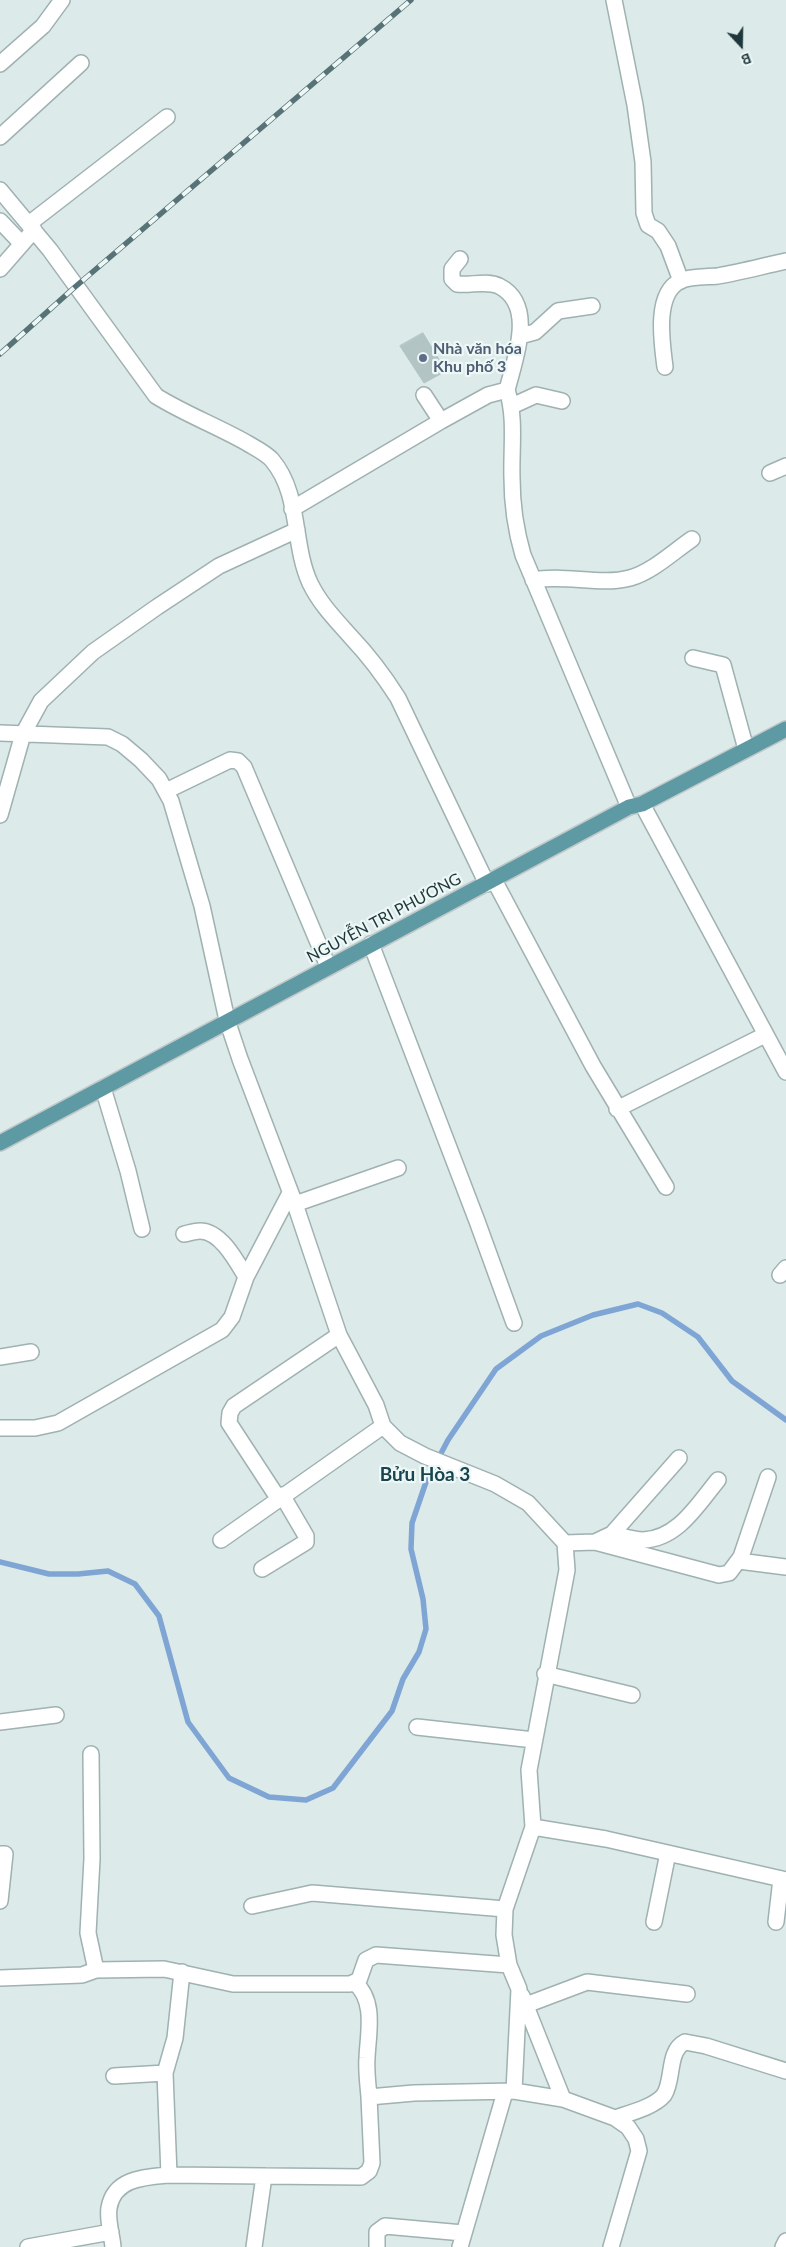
<!DOCTYPE html>
<html>
<head>
<meta charset="utf-8">
<style>
	body { margin:0 }
	#map { position:relative; width:786px; height:2247px; overflow:hidden; background:#dceae9; font-family:Lato,sans-serif }
	canvas { display:block }
	.north { position:absolute; left:716px; top:20px; width:50px; height:50px; -webkit-text-stroke:4px #edf7f6; paint-order:stroke; rotate:159deg; font-size:14px; font-weight:700; line-height:20px; text-align:center; color:#1d373a }
	.north::after { content:''; display:block; margin:auto; width:18px; height:22px; background:#1d373a; clip-path:polygon(50% 0,100% 100%,50% 72%,0 100%) }
</style>
</head>
<body>
<div id="map">
<canvas width="786" height="2247"></canvas>
<div class="north">B</div>
</div>
<script>
const c = document.querySelector('canvas').getContext('2d');
c.lineJoin = 'round';
function strokePath(path, color, width, dash) { c.strokeStyle = color; c.lineWidth = width; c.lineCap = dash ? 'butt' : 'round'; c.setLineDash(dash || []); c.stroke(path); }
function fillPath(path, color) { c.fillStyle = color; c.fill(path, 'evenodd'); }
function label(font, color, halo, rows, align = 'center') {
  c.font = font + ' Lato,sans-serif'; c.lineWidth = 4.5; c.setLineDash([]); c.textBaseline = 'middle'; c.strokeStyle = halo; c.fillStyle = color; for (const [text, x, y, turn = 0] of rows) {
    c.save(); c.translate(x, y); c.rotate((+turn || 0) * Math.PI / 180); c.textAlign = isNaN(turn) ? turn : align; if (halo) c.strokeText(text, 0, 0); c.fillText(text, 0, 0); c.restore();
  }
}
const stream = new Path2D(`
	M0 1562 49 1574H78L108 1571 135 1584 159 1616 188 1722 229 1778 269 1797 306 1800 333 1788 392 1711 403 1679 419 1652 426 1629 423 1599 411 1549 412 1523 426 1482 448 1440 496 1369 541 1336 593 1315 638 1304 662 1313 698 1337 732 1381 786 1420`);
const building = new Path2D(`
	M423 333 446 371 424 383 400 346Z`);
const minor = new Path2D(`
	M614 0 635 105 643 162 644 213 648 225 658 231 668 246 681 281
	M0 64 43 26 62 0
	M0 137 81 63
	M0 190 50 250 156 396C185 414 217 426 247 443 255 448 266 453 272 460 301 494 292 544 310 583 320 604 336 620 351 637 369 656 384 676 398 698L487 884
	M0 221 22 244
	M30 223 167 117
	M0 269 34 230
	M520 336 535 332 558 311 592 306
	M665 367C662 343 654 294 680 281 690 276 707 277 718 276 741 272 763 266 786 261
	M507 390C516 418 511 449 512 478 512 504 516 531 523 555L629 807
	M424 395 441 421
	M512 406 536 395 562 401
	M770 473 786 466
	M292 509 441 421 488 395 507 390C514 361 537 305 499 286 486 280 470 286 457 284L452 279V269L460 259
	M533 580C564 574 601 586 630 578 652 572 673 552 692 539
	M693 658 723 665 746 749
	M0 733 108 737 122 744 141 760 159 779 171 801 202 906 227 1020 240 1059 295 1204 339 1335 376 1405 383 1426 400 1443 425 1456 495 1484 528 1503 565 1543 567 1570 529 1770 533 1827 505 1909 504 1935 509 1965 519 1989 514 2091
	M166 791 230 760 238 761 244 767 328 966
	M642 804 786 1072
	M0 815 23 734 41 701 93 652 157 607 219 566 297 530
	M494 880 593 1066 666 1187
	M371 944 477 1221 514 1323
	M103 1088 128 1171 142 1229
	M617 1109 765 1035
	M295 1204 398 1168
	M184 1234C189 1233 195 1231 200 1231 221 1231 237 1262 246 1277
	M780 1275 786 1268
	M0 1357 31 1352
	M0 1428H35L58 1423 222 1330 232 1317 246 1277 290 1193
	M278 1498 229 1423 230 1413 234 1406 339 1335
	M612 1534C622 1536 633 1540 643 1540 678 1539 698 1504 718 1480
	M221 1540 383 1426
	M595 1542 719 1575 729 1573 741 1557 768 1477
	M565 1543 595 1542 612 1534 679 1458
	M739 1561 786 1567
	M262 1569 306 1542V1536L282 1495
	M545 1674 632 1695
	M0 1722 56 1715
	M417 1727 534 1740
	M91 1754 92 1859 88 1933 96 1970 164 1969 233 1984H350L359 1980 366 1960 376 1955 509 1965
	M533 1827 606 1839 786 1880
	M0 1854H5L0 1901
	M252 1906 312 1893 505 1909
	M654 1922 668 1853
	M776 1922 781 1879
	M0 1978 82 1975 96 1970
	M355 1983C376 2001 368 2033 367 2058 366 2071 368 2084 369 2097
	M522 1996 563 2099
	M526 2005 587 1982 687 1994
	M114 2076 165 2073
	M615 2118C630 2113 654 2107 664 2095 674 2080 667 2051 685 2042L706 2046 786 2071
	M169 2175 165 2073 175 2038 182 1972
	M28 2247 111 2232
	M113 2247C112 2235 107 2220 109 2208 114 2178 145 2177 169 2175L361 2177 369 2171 372 2163 369 2097 414 2093 514 2091 563 2099 615 2118 628 2127 636 2139 639 2151 611 2247
	M254 2247 264 2176
	M377 2247V2232L385 2226 463 2233
	M460 2247 505 2092
	M783 2247 786 2241`);
const major = new Path2D(`
	M0 1143 629 807 642 804 786 729`);
const rail = new Path2D(`
	M0 354 75 287 411 0`);
const markers = [
	[423,358,5,"#5c6f8a"]
];
const serviceNames = [
	["Nhà văn hóa",433,349],
	["Khu phố 3",433,367]
];
const streetNames = [
	["NGUYỄN TRI PHƯƠNG",384,918,-28]
];
const quarterNames = [
	["Bửu Hòa 3",425,1475]
];
strokePath(stream, '#7fa5d5', 5.5);
fillPath(building, '#b2c5c4');
strokePath(building, '#afc4c4', 1);
strokePath(minor, '#9fb1b1', 18);
strokePath(major, '#c0c7c8', 18);
strokePath(minor, '#fff', 15);
strokePath(major, '#5d9aa4', 15);
strokePath(rail, '#577377', 5.5);
strokePath(rail, '#edf7f6', 4, [11]);
for (const [x, y, r, color] of markers) { const dot = new Path2D(); dot.arc(x, y, r, 0, 2 * Math.PI); c.fillStyle = color; c.fill(dot); strokePath(dot, '#edf7f6', 2); }
label('bold 16px', '#4e5e75', '#edf7f6', serviceNames, 'left');
label('16px', '#1d373a', '#edf7f6', streetNames);
label('bold 19px', '#18454d', '#edf7f6', quarterNames);
</script>
</body>
</html>
